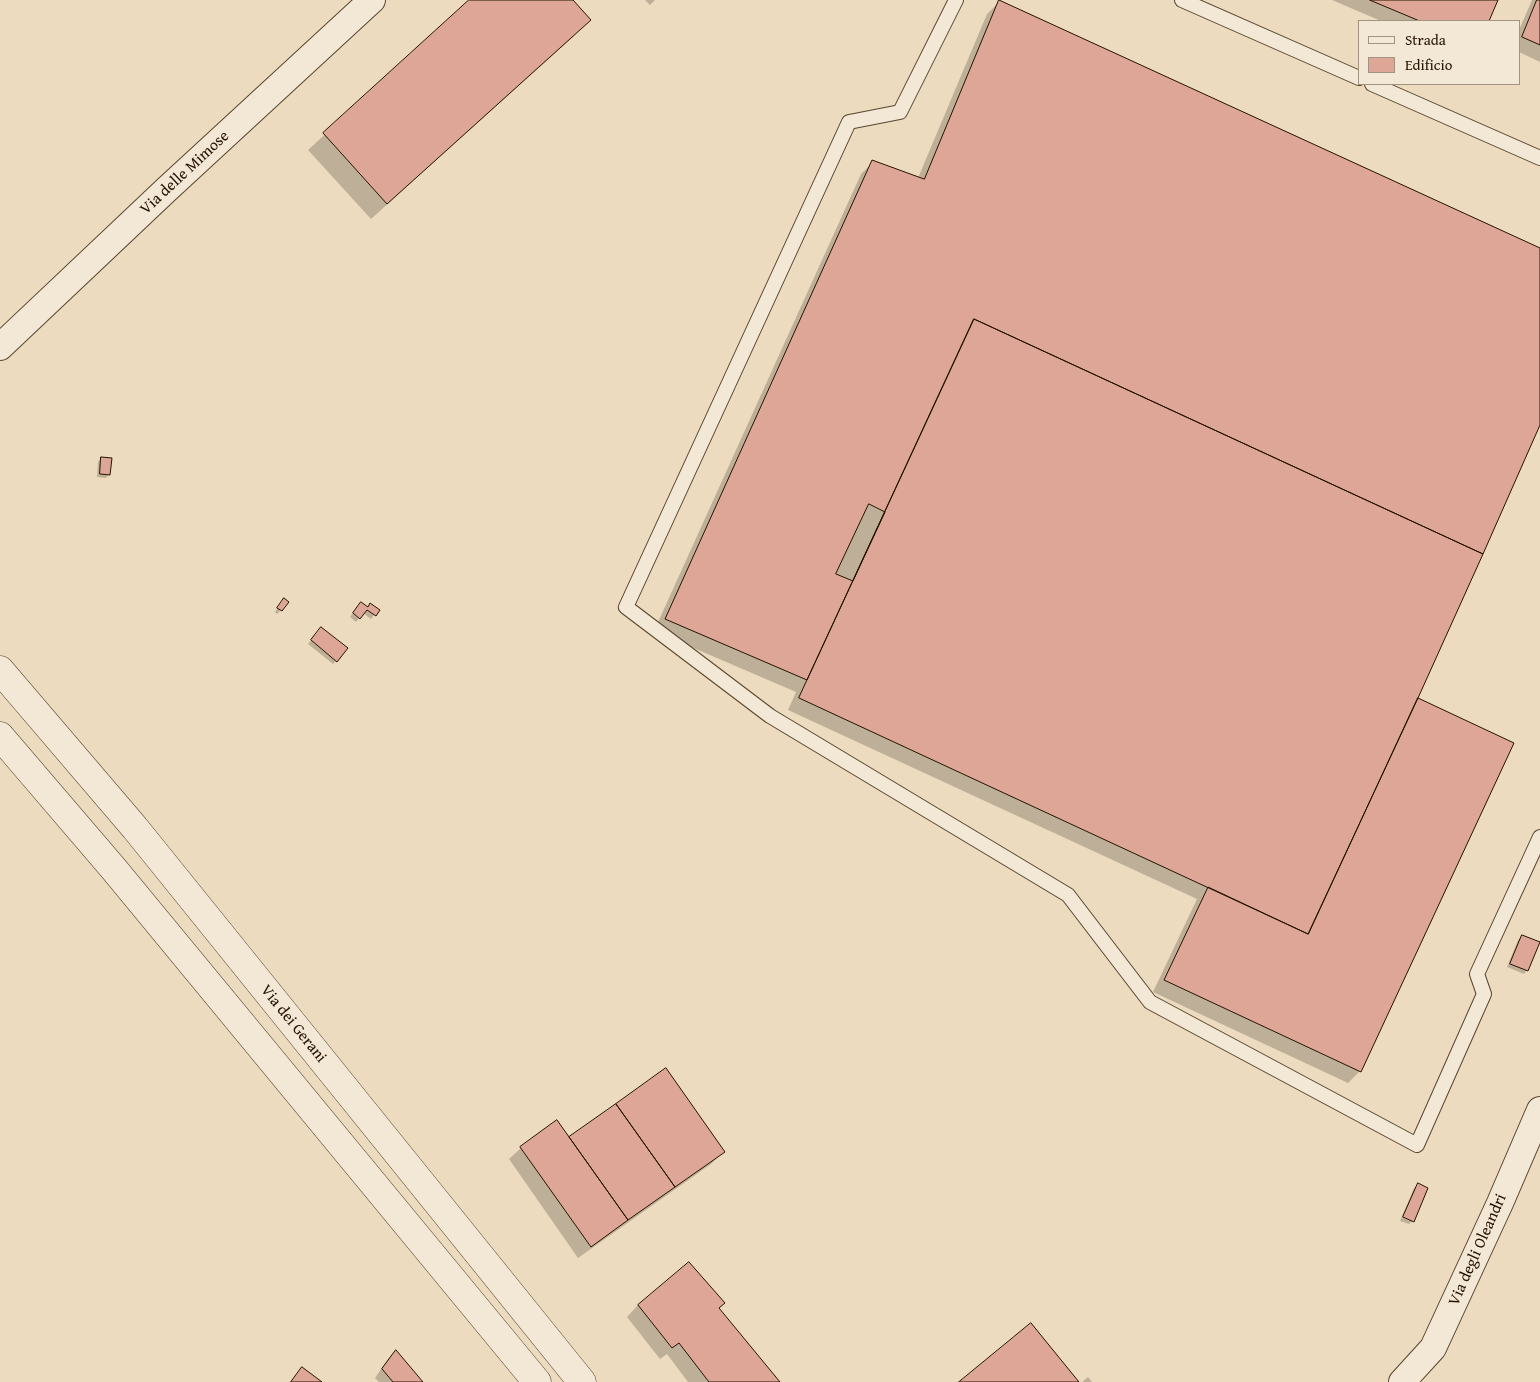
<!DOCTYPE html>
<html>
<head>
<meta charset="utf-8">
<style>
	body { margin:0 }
	#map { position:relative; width:1540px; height:1382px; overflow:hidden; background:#eddbbf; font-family:"Gentium Book Plus",serif }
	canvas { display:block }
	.legend { position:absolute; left:1358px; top:20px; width:162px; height:65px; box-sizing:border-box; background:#f3e8d5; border:1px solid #a19380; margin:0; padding:6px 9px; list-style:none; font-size:15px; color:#251300 }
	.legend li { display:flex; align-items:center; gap:10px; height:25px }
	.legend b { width:25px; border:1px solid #a19380 }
</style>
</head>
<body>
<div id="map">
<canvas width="1540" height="1382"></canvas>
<ul class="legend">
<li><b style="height:6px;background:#f3e8d5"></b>Strada</li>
<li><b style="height:14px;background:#dda697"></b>Edificio</li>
</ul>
</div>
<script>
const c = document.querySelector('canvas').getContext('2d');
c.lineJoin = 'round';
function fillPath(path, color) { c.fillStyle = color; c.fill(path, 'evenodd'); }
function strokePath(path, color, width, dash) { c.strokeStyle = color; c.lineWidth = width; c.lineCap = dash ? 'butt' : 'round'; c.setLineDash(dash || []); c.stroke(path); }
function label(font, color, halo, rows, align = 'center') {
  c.font = font + ' "Gentium Book Plus",serif'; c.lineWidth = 4; c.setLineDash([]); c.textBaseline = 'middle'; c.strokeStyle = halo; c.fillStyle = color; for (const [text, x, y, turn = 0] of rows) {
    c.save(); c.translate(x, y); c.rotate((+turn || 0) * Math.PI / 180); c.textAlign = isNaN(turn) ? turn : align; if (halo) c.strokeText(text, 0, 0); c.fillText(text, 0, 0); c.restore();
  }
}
const shadow = new Path2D(`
	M471 0H571L574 36 371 219 308 150Z
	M645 0H655L650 5Z
	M1332 0H1496L1487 21H1381Z
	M1532 0H1540V62L1519 52V30Z
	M999 2 1540 249V422L1417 699 1360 1071 1348 1083 1153 992 1197 899 788 710 796 692 654 631 861 174 873 162 918 178 987 14Z
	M102 458 109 474 106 478 97 477 98 462Z
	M281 603V610L277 614 275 612Z
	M357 607 378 610 371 619 363 613 356 622 350 617Z
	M317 632 336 661 333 664 308 644Z
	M1522 936 1527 970 1524 974 1507 967 1518 940Z
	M569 1139 723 1152 711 1164 578 1258 509 1159 521 1148Z
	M1418 1185 1413 1221 1409 1224 1400 1221 1414 1188Z
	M638 1305 718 1309 779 1382H688L667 1354 660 1359 627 1317Z
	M395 1351 421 1382H379L375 1378 388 1359Z
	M1088 1377 1092 1382H1082Z`);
const building = new Path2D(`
	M469 0H573L591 20 387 204 323 133Z
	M999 0 1540 248V425L1483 554 974 319 807 680 665 619 872 160 924 179Z
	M1370 0H1498L1489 21H1420Z
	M1537 0H1540V45L1522 37Z
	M974 319 1483 554 1418 698 1308 934 799 698Z
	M101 457 112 458 110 475 100 474Z
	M869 504 885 512 853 581 836 574Z
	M284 598 289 602 282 611 277 608Z
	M361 602 368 607 370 603 380 610 376 616 367 610 360 619 353 613Z
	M321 627 348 648 337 662 311 640Z
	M1418 698 1514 743 1361 1072 1164 980 1208 887 1308 934Z
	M1522 935 1540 942 1528 971 1510 964Z
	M666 1068 725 1152 675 1187 616 1104Z
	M616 1104 675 1187 628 1220 569 1137Z
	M557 1120 628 1220 591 1247 520 1147Z
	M1418 1183 1428 1188 1414 1222 1403 1217Z
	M689 1262 725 1303 719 1308 780 1382H709L679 1343 672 1348 638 1305Z
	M1031 1323 1079 1382H959Z
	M396 1350 423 1382H393L382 1369Z
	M302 1367 322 1382H291Z`);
const service = new Path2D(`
	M956 0 900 112 849 122 626 607 770 716 1068 895 1150 1002 1417 1145 1484 994 1477 974 1540 837
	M1182 0 1359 78
	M1372 84 1540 158`);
const minor = new Path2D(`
	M0 347 166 190 372 0
	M1402 1382 1433 1348 1500 1203 1540 1110`);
const tertiary = new Path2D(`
	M0 670 135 828 582 1382
	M0 736 113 868 537 1382`);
const streetNames = [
	["Via delle Mimose",185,173,-43],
	["Via dei Gerani",293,1024,51],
	["Via degli Oleandri",1478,1250,-66]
];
fillPath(shadow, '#0003');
fillPath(building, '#dda697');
strokePath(building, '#251300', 1);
strokePath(service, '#574530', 16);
strokePath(minor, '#574530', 28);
strokePath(tertiary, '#574530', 29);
strokePath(service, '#f3e8d5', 14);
strokePath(minor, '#f3e8d5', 26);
strokePath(tertiary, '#f3e8d5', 28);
label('16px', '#251300', '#f3e8d5', streetNames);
</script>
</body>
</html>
